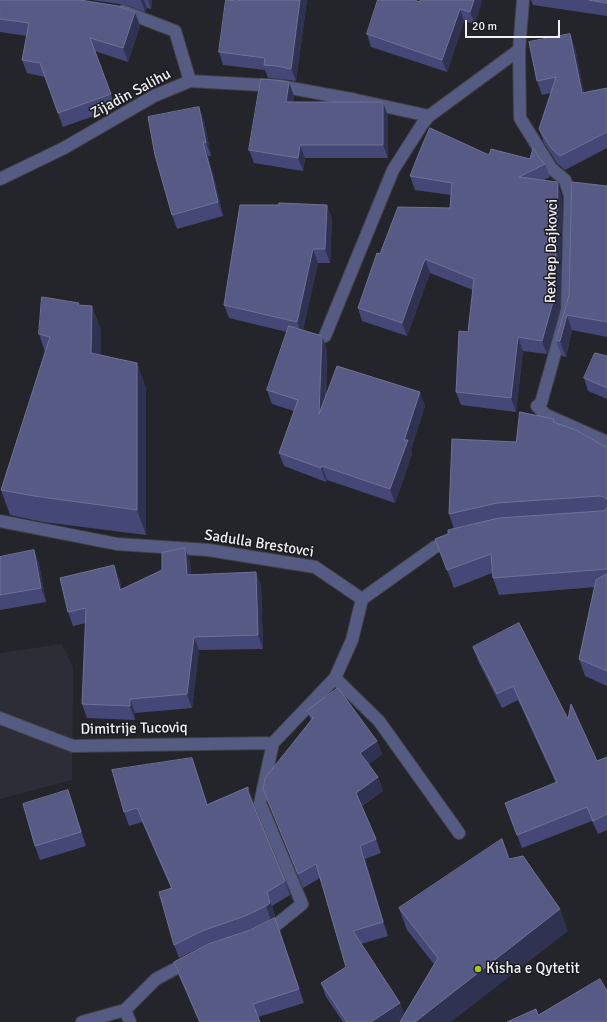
<!DOCTYPE html>
<html>
<head>
<meta charset="utf-8">
<style>
	body { margin:0 }
	#map { position:relative; width:607px; height:1022px; overflow:hidden; background:#24252a; font-family:Signika,sans-serif }
	canvas { display:block }
	.scale { position:absolute; left:465px; top:20px; width:95px; height:18px; box-sizing:border-box; border:2px solid #eff0f3; border-top:0; padding-left:5px; font-size:12px; line-height:14px; white-space:nowrap; color:#eff0f3; -webkit-text-stroke:3px #1b1c20; paint-order:stroke }
</style>
</head>
<body>
<div id="map">
<canvas width="607" height="1022"></canvas>
<div class="scale">20 m</div>
</div>
<script>
const c = document.querySelector('canvas').getContext('2d');
c.lineJoin = 'round';
function fillPath(path, color) { c.fillStyle = color; c.fill(path, 'evenodd'); }
function strokePath(path, color, width, dash) { c.strokeStyle = color; c.lineWidth = width; c.lineCap = dash ? 'butt' : 'round'; c.setLineDash(dash || []); c.stroke(path); }
function label(font, color, halo, rows, align = 'center') {
  c.font = font + ' Signika,sans-serif'; c.lineWidth = 3; c.setLineDash([]); c.textBaseline = 'middle'; c.strokeStyle = halo; c.fillStyle = color; for (const [text, x, y, turn = 0] of rows) {
    c.save(); c.translate(x, y); c.rotate((+turn || 0) * Math.PI / 180); c.textAlign = isNaN(turn) ? turn : align; if (halo) c.strokeText(text, 0, 0); c.fillText(text, 0, 0); c.restore();
  }
}
const built = new Path2D(`
	M62 644 73 667 72 780 0 799V653Z`);
const street = new Path2D(`
	M523 0 519 50 520 118 551 168 565 180 570 196 567 310 541 403 537 406 546 415 607 442
	M123 11 175 31 190 81
	M0 179 64 148 154 96 190 81 280 86 356 100 429 116
	M325 336 393 170 423 123 429 116 519 50
	M0 521 117 544 208 550 315 567 362 599
	M362 599 435 547 453 540
	M335 678 379 721 459 833
	M0 718 73 746 273 743 335 678 352 640 362 599
	M264 932 275 926 302 904 260 803 273 743
	M82 1022 125 1010
	M130 1022 125 1010 156 979 190 961`);
const wall = new Path2D(`
	M0 0 140 26 128 62 95 51 116 108 63 127 45 77 27 73 22 60 27 36 0 32Z
	M92 0H152L151 9 147 8 145 12 126 5Z
	M238 0H307L296 81 281 79 268 78 265 70 223 65 219 52Z
	M420 0H482L475 24 464 21 447 72 371 47 367 34 420 2Z
	M531 0H607V16L533 5Z
	M570 34 575 48 584 93 607 88V148L565 170 557 163 544 143 539 129 551 93 542 95 537 81Z
	M294 96 293 102 388 116V158H305L303 171 254 163 249 150Z
	M199 107 204 121 211 156H208L217 189 223 216 177 229 172 215Z
	M489 155 530 159H540L545 164 550 177 544 180 562 197 560 309 547 354 523 351 516 412 461 405 456 392 468 332 473 290 430 273 407 336 362 321 358 308 380 254 450 208 451 195 415 190 410 176Z
	M607 186V337L572 330 566 357 562 356 556 341Z
	M279 205 332 218 330 263H318L303 330 322 336 327 350 326 397 425 406 411 449 412 454 395 503 327 480 326 482 284 466 279 453 294 411 272 404 267 390 287 332 229 318 224 305Z
	M79 305 92 306 101 331 100 355 137 363 146 389V535L43 522 10 515 1 490 45 352 39 334Z
	M607 356V399L588 391 584 378Z
	M555 423 607 448V686L585 676 579 659 595 587 499 595 493 578 492 573 454 588 435 539 448 534 454 529 449 514 516 442Z
	M185 548 190 562 191 574 261 585 263 649 199 650 192 708 135 713V720L87 718 82 704 86 623 73 626 68 612 119 578 122 590 162 570Z
	M34 550 39 564 46 602 0 610V557Z
	M473 647 568 719 597 761 607 757V830L598 834 592 821 522 848 505 803 556 783 518 700 502 708 478 661Z
	M307 711 377 741 382 754 368 765 378 777 383 791 362 806 376 839 381 853 365 859 388 936 361 944 400 1003 404 1014 434 964 407 930 399 908 509 859 568 931 402 1019 397 1022H343L326 997 321 983 346 967 320 878 303 888 268 802 263 789 311 720Z
	M192 758 207 804 248 787 253 801V804L285 881 290 895 272 906 275 916 271 920 250 930 207 944 179 958 174 945 171 888 142 822 129 826 124 812Z
	M73 804 86 846 40 860 35 846Z
	M280 931 304 1003 258 1017 260 1022H199L179 976 174 962Z`);
const shadedWall = new Path2D(`
	M141 0H144L147 8 145 12Z
	M148 0H152L151 9Z
	M300 0H307L296 81 291 69Z
	M474 0H482L475 24 470 12Z
	M460 9 464 21 447 72 442 60Z
	M135 12 140 26 128 62 123 48Z
	M570 34 575 48 587 107 582 93Z
	M289 82 294 96 291 115 286 102Z
	M383 102 388 116V158L383 145Z
	M199 107 204 121 211 156 206 143Z
	M203 142 208 156 217 189 223 216 218 202Z
	M300 145 305 158 303 171 298 158Z
	M557 182 562 197 560 309 547 354 542 341Z
	M327 205 332 218 330 263 325 249Z
	M313 249 318 263 302 335 297 322Z
	M425 259 430 273 407 336 402 323Z
	M92 306 101 331 100 378 91 353Z
	M567 315 572 330 566 357 560 341Z
	M322 336 327 350 324 428 319 414Z
	M518 337 523 351 516 412 511 398Z
	M137 363 146 389V535L137 510Z
	M420 392 425 406 411 449 412 454 395 503 390 489Z
	M322 466 327 480 326 482 321 468Z
	M185 548 190 562 192 588 187 575Z
	M34 550 39 564 46 602 41 588Z
	M114 565 119 578 125 604 120 590Z
	M256 572 261 585 263 649 258 635Z
	M194 637 199 650 192 708 187 694Z
	M130 699 135 713V720L130 706Z
	M377 741 382 754 365 767 360 753Z
	M192 758 197 771 212 818 207 805Z
	M378 777 383 791 361 806 356 793Z
	M248 787 253 801V806L248 792Z
	M68 790 73 804 86 846 81 832Z
	M360 846 365 859 388 936 383 922Z
	M267 892 275 916 271 920 266 906Z
	M560 909 568 931 451 1022H415Z
	M275 918 280 931 304 1003 299 989Z
	M400 1003 405 1017 397 1022H371Z`);
const building = new Path2D(`
	M0 0H80L118 6 135 12 123 48 90 38 111 94 58 113 40 63 22 60 29 23 0 19Z
	M226 0 238 1V0H300L291 69 277 66 264 65 265 58 219 52Z
	M378 0H414L420 2V0H474L470 12 460 9 442 60 367 34Z
	M589 0H607V3Z
	M570 34 582 93 607 88V132L560 156 552 149 539 129 556 77 537 81 529 42Z
	M261 79 274 80 289 82 286 102H383V145H300L298 158 249 150Z
	M199 107 206 143 203 142 212 176 218 202 172 215 155 155 148 117Z
	M430 128 489 155 491 149 530 159 533 148 540 159 545 164 519 177 557 182 558 184 555 295 542 341 518 337 511 398 456 392 459 331 468 332 474 279 425 259 402 323 358 308 377 253 380 254 398 207 450 208 452 183 410 176 419 153Z
	M572 182 607 186V322L567 315 560 341H556L569 295Z
	M279 203 327 205 325 249H313L297 322 224 305 240 205H279Z
	M42 297 79 303 78 305 92 306 91 353 137 363V510L34 496 1 490 50 337 39 334Z
	M289 326 322 336 319 414 337 366 420 392 404 440H408L390 489 322 466 321 468 279 453 298 400 267 390Z
	M595 353 607 356V388L584 378Z
	M520 412 554 419 553 422 576 430 607 448V500L604 497 600 496 497 503 449 514 452 439 516 442Z
	M607 507V569L493 578 491 554 447 570 435 539 448 534V530L499 518 601 511 605 510Z
	M185 548 187 575 256 572 258 635 194 637 187 694 130 699V706L82 704 86 608 68 612 60 578 114 565 120 590 162 570V553Z
	M34 550 41 588 0 595V557Z
	M607 574V671L579 659 596 580Z
	M519 623 568 719 571 704 597 761 607 757V814L593 821 587 807 517 835 505 803 557 782 513 686 497 694 473 647Z
	M338 688 377 741 360 753 378 777 356 793 376 839 360 846 383 922 353 931 400 1003 371 1022H347L321 983 346 967 316 864 298 874 263 789 265 778 313 718 307 711Z
	M192 758 207 805 248 787V792L285 881 267 892 270 903 266 906 245 916 202 931 174 945 159 892 172 888 137 808 124 812 112 770Z
	M68 790 81 832 35 846 23 804Z
	M502 839 509 859 523 856 560 909 415 1022H400L438 958 399 908Z
	M275 918 299 989 253 1004 260 1022H200L174 962 208 944 250 930Z
	M600 979 607 991V1022H507L536 1009 538 1015Z`);
const markers = [
	[478,969,4,"#aac717"]
];
const streetNames = [
	["Zijadin Salihu",131,94,-28],
	["Rexhep Dajkovci",552,251,-89],
	["Sadulla Brestovci",259,544,9],
	["Dimitrije Tucoviq",134,729,-1]
];
const poiNames = [
	["Kisha e Qytetit",486,969]
];
fillPath(built, '#2c2d37');
strokePath(street, '#404146', 14);
strokePath(street, '#565b83', 12);
fillPath(wall, '#454876');
fillPath(shadedWall, '#303252');
fillPath(building, '#575a84');
strokePath(building, '#6f7195', 1);
for (const [x, y, r, color] of markers) { const dot = new Path2D(); dot.arc(x, y, r, 0, 2 * Math.PI); c.fillStyle = color; c.fill(dot); strokePath(dot, '#1b1c20', 1.5); }
label('15px', '#eff0f3', '#1b1c20', streetNames);
label('15px', '#eff0f3', '#1b1c20', poiNames, 'left');
</script>
</body>
</html>
